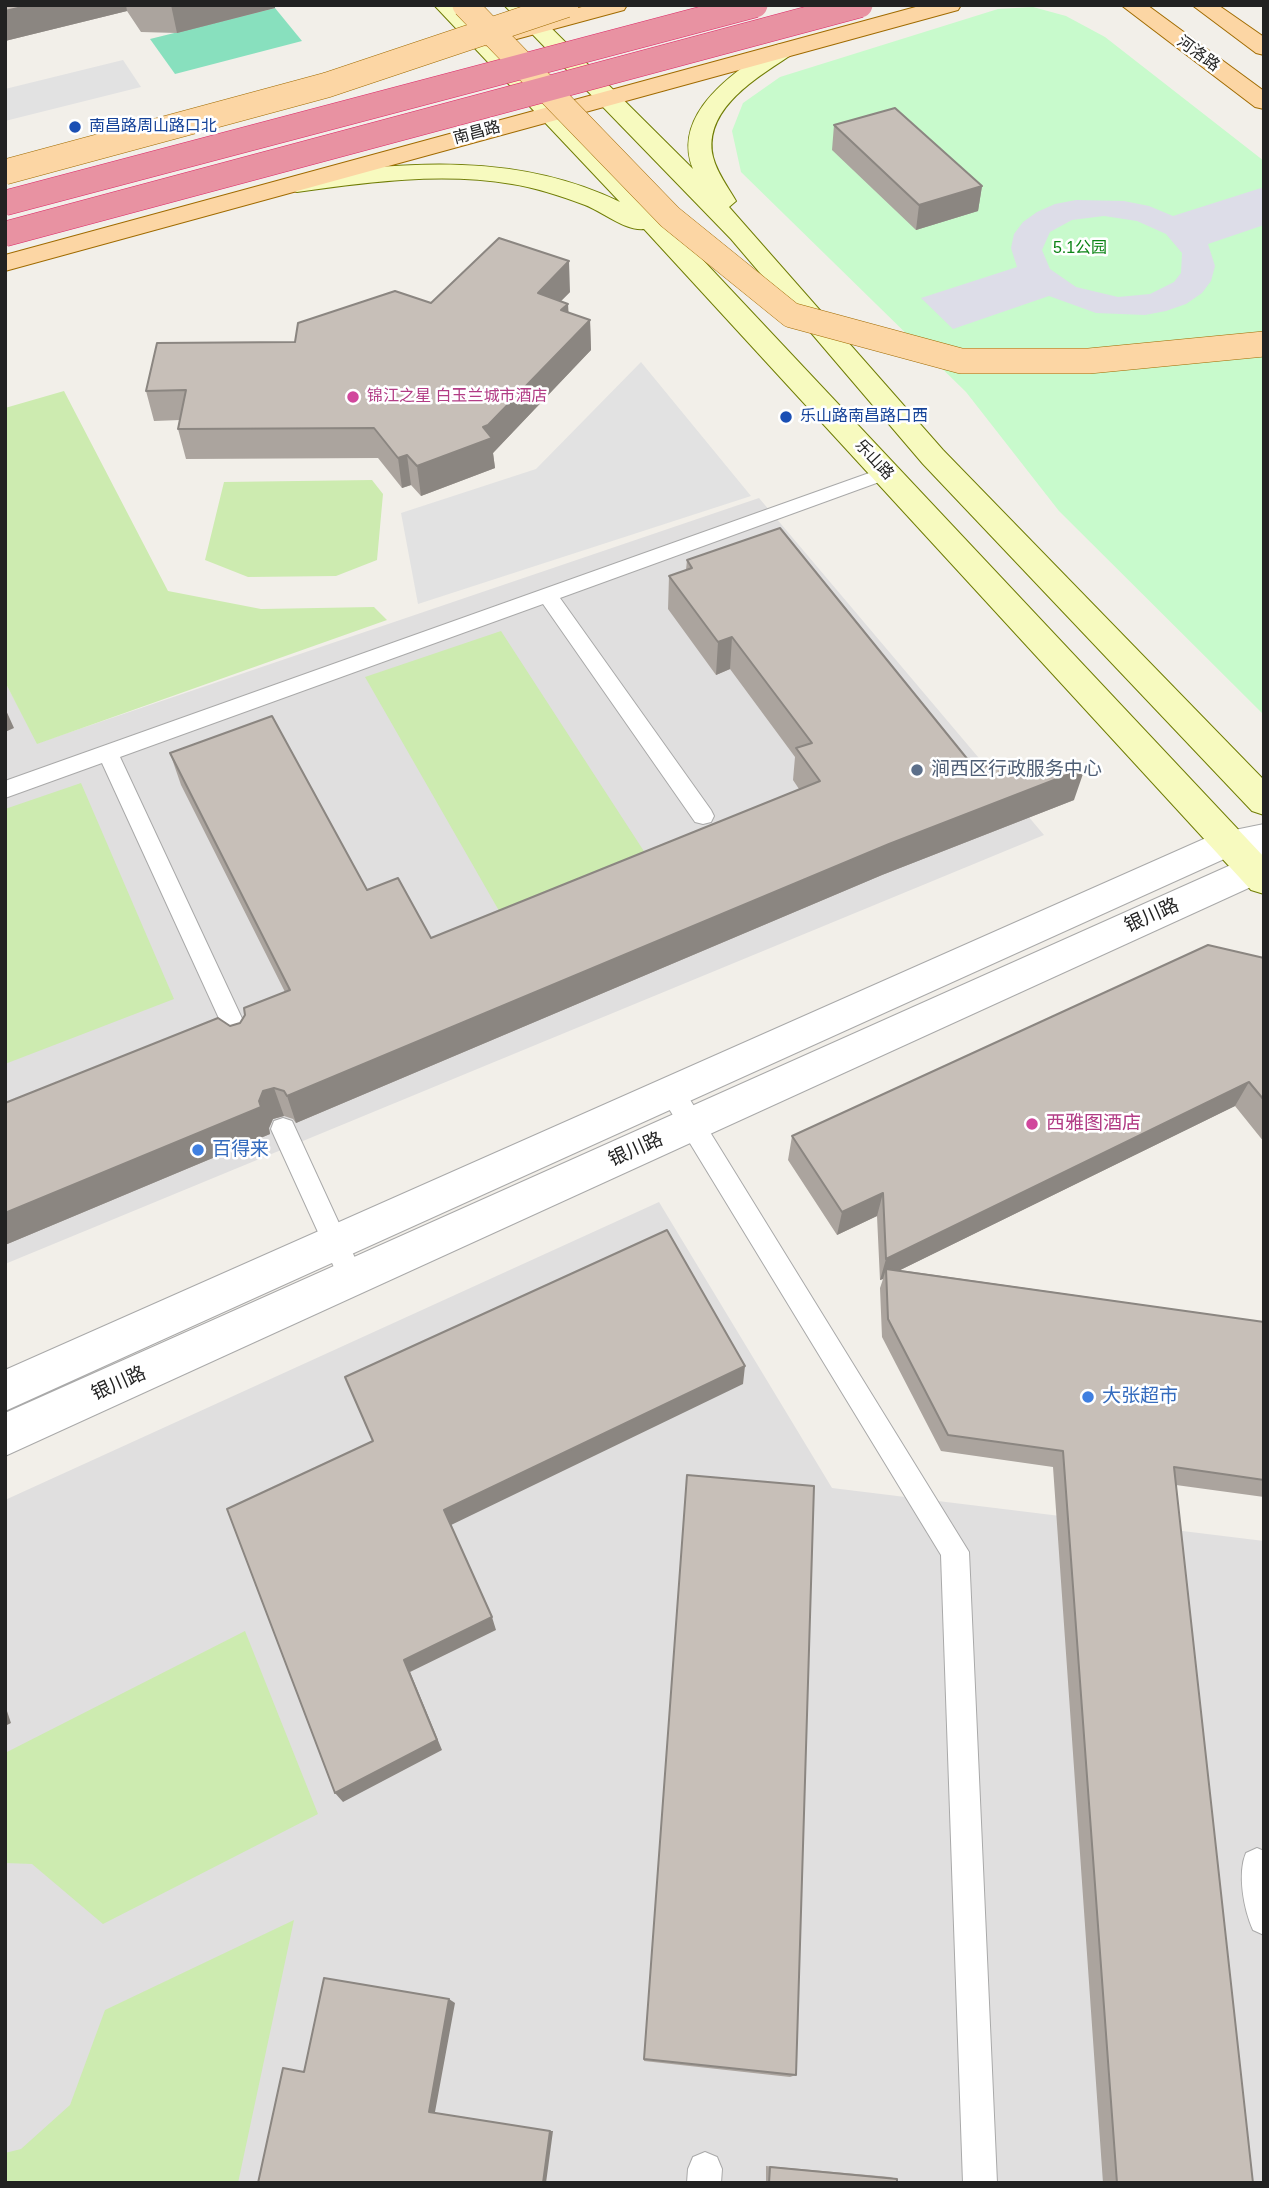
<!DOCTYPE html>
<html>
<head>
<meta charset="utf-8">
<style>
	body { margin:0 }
	#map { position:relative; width:1269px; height:2188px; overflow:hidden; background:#f2efe9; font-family:Arial,sans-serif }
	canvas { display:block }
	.frame { position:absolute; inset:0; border:7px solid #222; pointer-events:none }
</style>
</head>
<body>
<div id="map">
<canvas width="1269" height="2188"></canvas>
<div class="frame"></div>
</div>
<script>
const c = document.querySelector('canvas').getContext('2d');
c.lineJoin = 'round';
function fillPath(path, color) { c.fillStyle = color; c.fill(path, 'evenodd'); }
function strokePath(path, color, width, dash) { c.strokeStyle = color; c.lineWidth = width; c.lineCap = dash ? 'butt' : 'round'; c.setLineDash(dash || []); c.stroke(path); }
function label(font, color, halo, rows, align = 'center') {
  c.font = font + ' Arial,"Noto Sans SC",sans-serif'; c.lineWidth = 5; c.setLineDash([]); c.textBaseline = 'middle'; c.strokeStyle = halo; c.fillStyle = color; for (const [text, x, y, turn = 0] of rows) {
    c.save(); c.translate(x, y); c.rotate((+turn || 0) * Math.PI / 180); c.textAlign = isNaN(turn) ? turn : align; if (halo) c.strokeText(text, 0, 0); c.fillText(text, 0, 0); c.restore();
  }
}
const residential = new Path2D(`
	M759 498 1044 835 5 1264V682L38 743Z
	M659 1202 832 1488 1264 1541V2183H5V1500Z`);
const grass = new Path2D(`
	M64 391 168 591 261 609 374 607 387 620 37 744 5 682V408Z
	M372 480 383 494 377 560 336 576 248 577 205 560 224 482Z
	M501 631 649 859 502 916 365 677Z
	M81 783 174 999 5 1064V809Z
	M245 1631 318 1814 103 1924 32 1864 5 1863V1753Z
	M294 1920 238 2183H5V2153L21 2149 70 2105 105 2010Z`);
const park = new Path2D(`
	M1033 7 1066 16 1105 37 1264 161V715L1059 511 966 392 741 172 732 131 743 103 780 77 998 9Z`);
const pitch = new Path2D(`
	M275 8 302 41 175 74 150 39Z`);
const parking = new Path2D(`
	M123 60 141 87 5 121V89Z
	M641 362 751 496 418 604 401 513 536 469Z`);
const plaza = new Path2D(`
	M1261 188 1264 190V225L1208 244 1215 266 1211 281 1202 293 1186 304 1166 311 1145 315 1096 313 1049 296 953 329 921 298 1017 267 1011 248 1014 234 1023 222 1037 212 1055 204 1076 200 1124 201 1149 206 1173 216ZM1104 216 1137 221 1166 234 1182 253 1181 273 1174 282 1150 294 1118 297 1076 287 1050 269 1042 250 1050 232 1072 220Z`);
const lane = new Path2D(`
	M886 467 893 469 895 473 893 477 560 598 711 810 714 816 711 822 703 824 695 822 543 604 120 757 253 1042 249 1049 241 1052 233 1049 102 763 5 798V781Z
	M672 1082 681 1085 969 1552 997 2183H963L941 1555 663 1099 660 1092 663 1085Z
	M283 1118 292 1121 361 1271 365 1279 361 1287 352 1291 343 1287 271 1129 274 1121Z
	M1257 1848 1264 1851V1935L1253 1930C1244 1910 1237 1874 1246 1853Z
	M705 2152 717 2157 722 2169 721 2183H687L688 2169 693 2157Z`);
const street = new Path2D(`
	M1264 824V881L5 1456V1413L1242 860 1250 853 1233 855 5 1411V1370L1215 834Z`);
const secondary = new Path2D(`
	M434 5H458L560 108 1264 857V894L1251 890 644 229C625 231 603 212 585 205 561 196 537 188 512 184 441 172 368 182 297 192L288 189 284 184 288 179 297 176C406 162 517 152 620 202Z
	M504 5H528L693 169C674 122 718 84 753 60 765 51 775 41 791 45L795 50 791 55C758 77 702 109 713 157 717 173 728 187 736 201L729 207 943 450 1264 780V815L1252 811 923 464 731 239Z`);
const primary = new Path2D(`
	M589 5H627L624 10 487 47 479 45 475 40 479 35Z
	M923 5H961L958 10 5 271V255Z
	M1121 5H1147L1264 91V109L1255 107Z
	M1192 5H1218L1264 37V55L1256 53Z`);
const primaryBridge = new Path2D(`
	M465 5 670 217 791 315 961 361H1089L1264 344
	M5 172 327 85 566 5`);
const highwayBridge = new Path2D(`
	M5 203 755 5
	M5 234 860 5`);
const wall = new Path2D(`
	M5 5H275V8L177 33 141 32 127 11 5 41Z
	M834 125 982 186 978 211 916 230 832 150Z
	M570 292 561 301 569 313 590 320 591 350 493 453 495 468 421 496 411 485 402 488 378 458 186 459 178 429 180 420 154 421 146 391 295 342 431 303Z
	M687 560 973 766 1074 800 882 875 296 1123 293 1119 284 1116 273 1119 269 1128 270 1134 5 1245V1103L240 1023 285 992 181 785 170 753 367 890 431 938 799 789 793 780 795 757 730 669 716 675 668 609 669 576 686 570Z
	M1264 958V1142L1235 1106 900 1270 1264 1322V1497L1176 1485 1253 2183H1103L1053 1467 941 1451 882 1337 880 1288 883 1279 880 1280 877 1216 837 1235 788 1160 792 1136Z
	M687 1475 796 2075 790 2077 644 2061Z
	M766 2166 890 2177 897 2179V2183H766Z`);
const shadedWall = new Path2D(`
	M31 5H126L127 11 5 41V11Z
	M171 5H275V8L177 33Z
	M982 186 978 211 916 230 919 205Z
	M569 261 570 292 539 323 538 293Z
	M568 304 570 334 561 310Z
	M590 320 591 350 493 453 495 468 421 496 417 466 483 427Z
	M407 455 411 485 402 488 398 458Z
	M732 637 730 669 716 675 718 642Z
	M5 708 14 728 5 732Z
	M1085 768 1074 800 882 875 296 1123 287 1096 889 844Z
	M1249 1082 1235 1106 886 1277V1269L883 1279 880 1280 886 1259Z
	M274 1088 284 1116 273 1119 269 1128 270 1134 5 1245V1213L259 1101 263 1091Z
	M883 1193 877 1216 837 1235 842 1212Z
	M745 1366 743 1384 449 1526 444 1510Z
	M492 1617 496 1630 410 1672 442 1750 343 1802 335 1793 404 1660Z
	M5 1705 11 1723 5 1726Z
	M449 1999 455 2003 435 2112H429Z
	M550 2131H553L546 2183H543Z`);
const building = new Path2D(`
	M5 5H31L5 11Z
	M895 108 982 186 919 205 834 125Z
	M499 238 569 261 538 293 568 304 561 310 590 320 488 425 483 427 492 438 417 466 407 455 398 458 374 428 178 429 186 390 146 391 157 343 295 342 298 323 395 291 431 303Z
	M780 528 973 766 1085 768 889 844 287 1096 284 1091 274 1088 263 1091 259 1101 261 1107 5 1213V1103L218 1018 230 1026 240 1023 245 1015 244 1008 290 990 170 753 272 716 367 890 398 878 431 938 820 781 796 748 812 743 732 637 718 642 669 576 692 568 687 560Z
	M1208 945 1264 958V1100L1249 1082 886 1259 883 1193 842 1212 792 1136Z
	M667 1230 745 1366 444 1510 492 1617 404 1660 437 1740 335 1793 227 1509 373 1441 345 1377Z
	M886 1269 1264 1322V1480L1174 1467 1253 2183H1117L1063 1451 948 1435 888 1319Z
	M687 1475 814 1486 796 2075 644 2059Z
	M324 1978 449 1999 429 2112 550 2131 543 2183H258L283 2068 304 2072Z
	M770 2167 897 2179V2183H769Z`);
const markers = [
	[75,127,7,"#1a4fb4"],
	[353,397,7,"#d1479c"],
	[786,417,7,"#1a4fb4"],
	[917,770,7,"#5c6f8a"],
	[1032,1124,7,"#d1479c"],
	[198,1150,7,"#3f7fe0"],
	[1088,1397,7,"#3f7fe0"]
];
const farStreetnames = [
	["河洛路",1198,54,36],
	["南昌路",477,133,-15],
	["乐山路",874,460,47]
];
const farTransitnames = [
	["南昌路周山路口北",89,127],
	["乐山路南昌路口西",800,417]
];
const farParknames = [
	["5.1公园",1080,249]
];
const farHotelnames = [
	["锦江之星 白玉兰城市酒店",367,397]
];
const serviceNames = [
	["涧西区行政服务中心",931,770]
];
const streetNames = [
	["银川路",1152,916,-24],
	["银川路",636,1150,-24],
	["银川路",119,1384,-24]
];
const hotelNames = [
	["西雅图酒店",1046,1124]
];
const shopNames = [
	["百得来",212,1150],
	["大张超市",1102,1397]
];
fillPath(residential, '#e0dfdf');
fillPath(grass, '#cdebb0');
fillPath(park, '#c8facc');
fillPath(pitch, '#88e0be');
fillPath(parking, '#e2e2e2');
fillPath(plaza, '#dddde8');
strokePath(lane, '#a9a9a9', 2);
strokePath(street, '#a9a9a9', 2);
strokePath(secondary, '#707d05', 2);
strokePath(primary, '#a06b00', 2);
fillPath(lane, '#fff');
fillPath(street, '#fff');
fillPath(secondary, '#f7fabf');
fillPath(primary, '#fcd6a4');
strokePath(primaryBridge, '#a06b00', 26, []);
strokePath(highwayBridge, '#dc2a67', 26, []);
strokePath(primaryBridge, '#fcd6a4', 25);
strokePath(highwayBridge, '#e892a2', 25);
fillPath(wall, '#aba49e');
fillPath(shadedWall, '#8b8681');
fillPath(building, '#c7bfb8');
strokePath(building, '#8b8681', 2);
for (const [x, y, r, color] of markers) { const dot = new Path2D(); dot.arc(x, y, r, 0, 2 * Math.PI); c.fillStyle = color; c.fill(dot); strokePath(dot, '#fff', 2.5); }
label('16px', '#222', '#fff', farStreetnames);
label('16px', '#164399', '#fff', farTransitnames, 'left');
label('16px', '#0c8416', '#fff', farParknames);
label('16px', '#b23c85', '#fff', farHotelnames, 'left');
label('19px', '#4e5e75', '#fff', serviceNames, 'left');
label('19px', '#222', '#fff', streetNames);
label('19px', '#b23c85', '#fff', hotelNames, 'left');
label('19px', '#366cbe', '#fff', shopNames, 'left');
</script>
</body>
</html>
